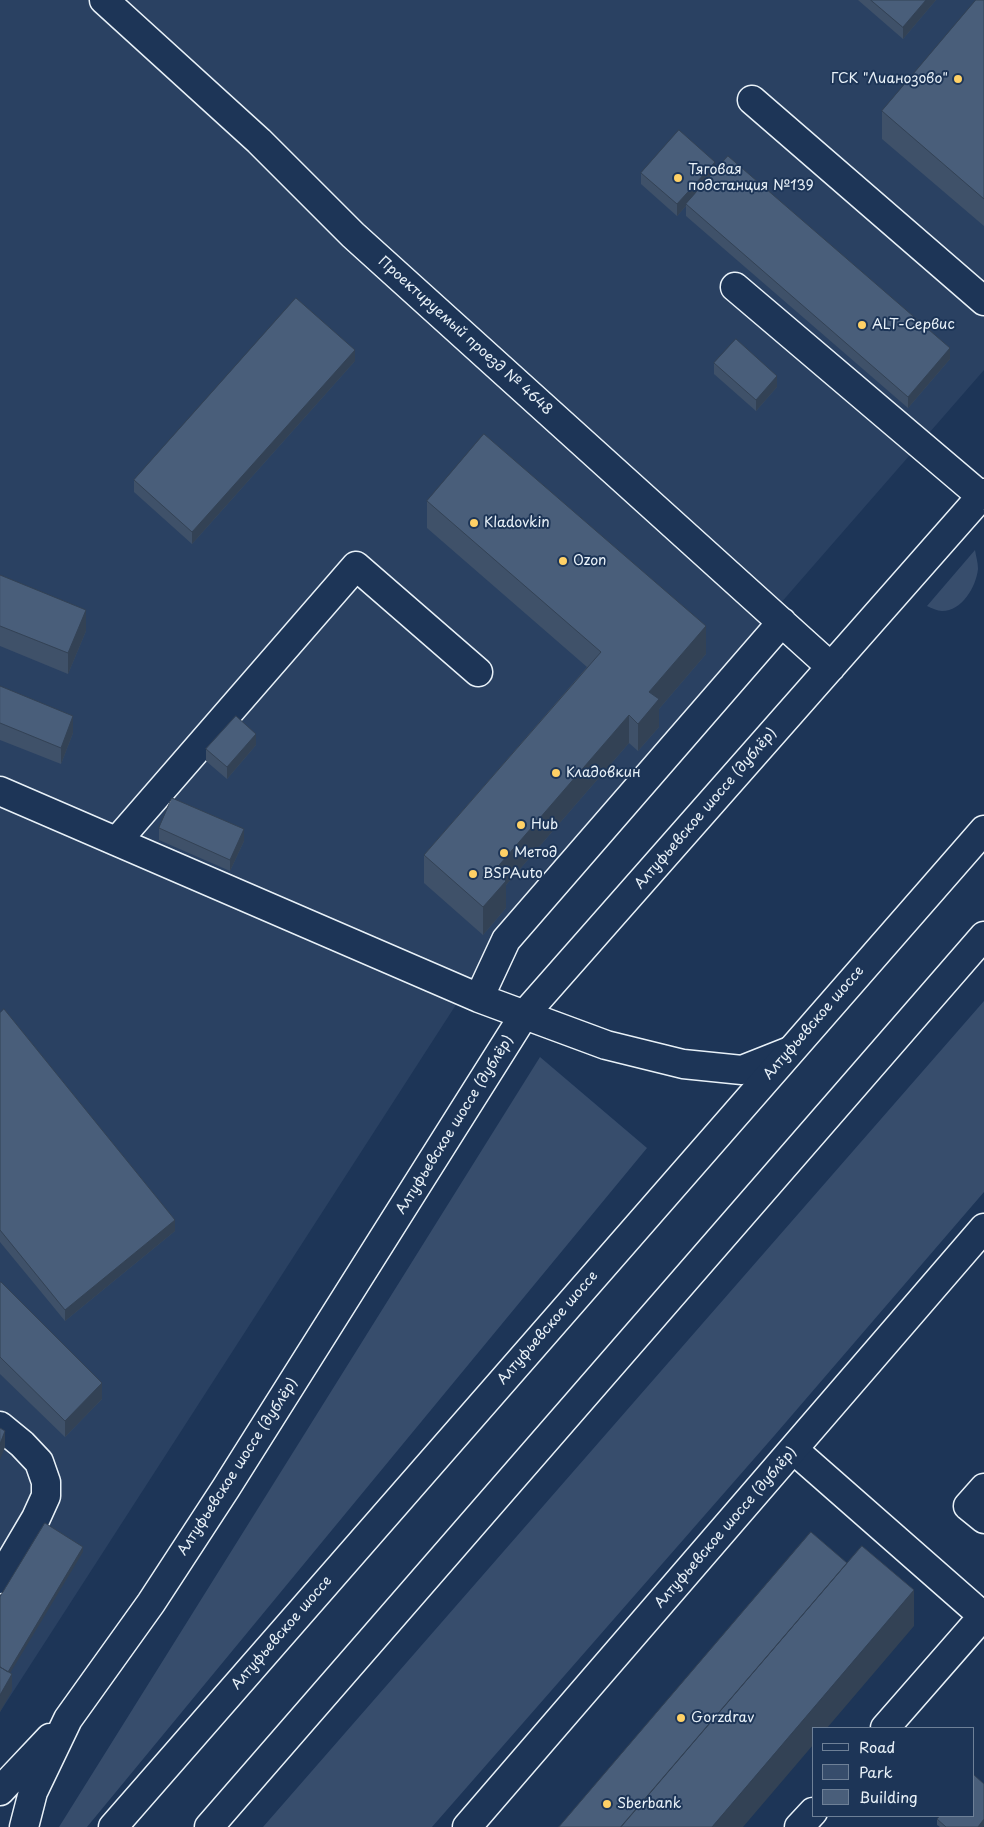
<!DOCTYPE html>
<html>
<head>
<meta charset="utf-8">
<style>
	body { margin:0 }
	#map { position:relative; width:984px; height:1827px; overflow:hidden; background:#1d3557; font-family:"Playpen Sans",sans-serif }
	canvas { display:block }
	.legend { position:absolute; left:812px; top:1727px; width:162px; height:90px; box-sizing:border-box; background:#1d3557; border:1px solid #6e8097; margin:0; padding:6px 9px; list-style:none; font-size:15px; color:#e8f1f8 }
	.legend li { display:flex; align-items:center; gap:10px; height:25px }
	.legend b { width:25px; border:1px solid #6e8097 }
</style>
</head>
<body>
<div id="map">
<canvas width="984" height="1827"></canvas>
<ul class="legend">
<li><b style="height:6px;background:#1d3557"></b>Road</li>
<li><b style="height:14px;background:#374d6c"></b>Park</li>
<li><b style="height:14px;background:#495e7a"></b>Building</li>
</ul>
</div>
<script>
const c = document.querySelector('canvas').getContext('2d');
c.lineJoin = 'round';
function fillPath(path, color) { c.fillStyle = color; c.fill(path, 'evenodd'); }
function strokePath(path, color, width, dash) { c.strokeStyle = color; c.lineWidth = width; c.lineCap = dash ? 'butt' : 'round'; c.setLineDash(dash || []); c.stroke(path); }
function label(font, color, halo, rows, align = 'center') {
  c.font = font + ' "Playpen Sans",sans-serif'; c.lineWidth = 4; c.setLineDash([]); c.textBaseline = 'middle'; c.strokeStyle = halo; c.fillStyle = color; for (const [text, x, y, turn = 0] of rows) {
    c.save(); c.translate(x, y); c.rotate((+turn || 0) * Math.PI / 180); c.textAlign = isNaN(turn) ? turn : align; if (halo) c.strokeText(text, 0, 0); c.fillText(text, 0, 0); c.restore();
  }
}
const built = new Path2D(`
	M0 0H984V370L528 893 0 1712Z`);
const green = new Path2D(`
	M975 550C976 556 978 563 978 569 976 587 962 611 942 611 937 611 932 608 927 606Z
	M984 1001V1192L774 1436 432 1827H263Z
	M540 1057 647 1148 87 1827H59Z`);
const minor = new Path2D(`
	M104 0 259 141 353 235 831 667
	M752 100 984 301
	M735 287 981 496
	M0 791 479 998 606 1045 683 1064 742 1070 790 1051
	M117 841 356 566 478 672
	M479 998 506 940 782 622
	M0 1426 22 1444 39 1462 46 1482V1496L36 1518 0 1579
	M794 1450 983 1616 885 1728
	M984 1488 968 1506 984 1519
	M0 1791 50 1738
	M24 1827 33 1792 68 1719 151 1603 226 1488 524 1015 984 493
	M799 1827 813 1812`);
const major = new Path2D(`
	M113 1827 984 830
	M209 1827 984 936
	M467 1827 984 1228`);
const wall = new Path2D(`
	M858 0H936L903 39Z
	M984 0V226L882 139V111Z
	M715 171 950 359 908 408 686 216V206L677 216 641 184V173Z
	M355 361 192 544 134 492V480Z
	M714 363 777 387 756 411 714 374Z
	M427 501 706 654 659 709V727L638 751 629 743 506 885V908L483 935 424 883V855L587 667 427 528Z
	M0 575 86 631 68 674 0 646Z
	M0 686 73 733 61 764 0 740Z
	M256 745 227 779 206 761V749Z
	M159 828 244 841 230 871 159 840Z
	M0 1013 175 1231 65 1321 0 1242Z
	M0 1283 102 1399 65 1437 0 1374Z
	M984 1784V1825L983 1827H940L937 1825V1819Z`);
const shadedWall = new Path2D(`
	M926 0H936L903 39V27Z
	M715 162V173L686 204V206L677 216V204Z
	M950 348V359L908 408V397Z
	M355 350V361L192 544V532Z
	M777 376V387L756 411V400Z
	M86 610V631L68 674V653Z
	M706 626V654L659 709V727L638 751V724L649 692Z
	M629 715V743L506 885V908L483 935V907L494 871Z
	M73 716V733L61 764V748Z
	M256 734V745L227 779V767Z
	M244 829V841L230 871V860Z
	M175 1220V1231L65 1321V1310Z
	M102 1383V1399L65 1437V1421Z
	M5 1431V1447L0 1460V1444Z
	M83 1547V1552L3 1685V1680Z
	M914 1590V1626L827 1728H813V1745L743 1827H712Z
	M12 1674V1691L0 1712V1695Z
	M984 1819V1825L983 1827H978Z`);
const building = new Path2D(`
	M871 0H926L903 27Z
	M976 0H984V199L882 111Z
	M679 130 715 162 677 204 641 173Z
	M728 156 950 348 908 397 686 204Z
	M296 298 355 350 192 532 134 480Z
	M736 339 777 376 756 400 714 363Z
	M484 434 706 626 649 692 659 699 638 724 629 715 494 871 506 881 483 907 424 855 601 652 427 501Z
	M0 575 86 610 68 653 0 626Z
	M0 686 73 716 61 748 0 723Z
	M236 716 256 734 227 767 206 749Z
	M172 798 244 829 230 860 159 828Z
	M4 1009 175 1220 65 1310 0 1230V1013Z
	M1 1282 102 1383 65 1421 0 1357V1283Z
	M0 1428 5 1431 0 1444Z
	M45 1523 83 1547 8 1672 0 1667V1597Z
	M811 1532 847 1563 621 1827H559Z
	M862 1546 914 1590 712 1827H621Z
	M0 1667 12 1674 0 1695Z
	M974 1775 984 1784V1819L978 1827H946L937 1819 940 1816H973V1777Z`);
const markers = [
	[958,79,5,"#ffd166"],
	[678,178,5,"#ffd166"],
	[862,325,5,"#ffd166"],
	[474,523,5,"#ffd166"],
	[563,561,5,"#ffd166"],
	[556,773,5,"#ffd166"],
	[521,825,5,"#ffd166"],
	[504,853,5,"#ffd166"],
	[473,874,5,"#ffd166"],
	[681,1718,5,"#ffd166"],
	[607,1804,5,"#ffd166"]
];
const poiNames = [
	["ГСК \"Лианозово\"",948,79,"right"],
	["Тяговая",688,170],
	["подстанция №139",688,186],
	["ALT-Сервис",872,325],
	["Kladovkin",484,523],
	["Ozon",573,561],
	["Кладовкин",566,773],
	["Hub",531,825],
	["Метод",514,853],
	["BSPAuto",483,874],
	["Gorzdrav",691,1718],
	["Sberbank",617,1804]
];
const streetNames = [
	["Проектируемый проезд № 4648",465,336,42],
	["Алтуфьевское шоссе (дублёр)",706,809,-49],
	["Алтуфьевское шоссе",814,1023,-49],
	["Алтуфьевское шоссе (дублёр)",455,1125,-58],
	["Алтуфьевское шоссе",548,1328,-49],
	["Алтуфьевское шоссе (дублёр)",238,1467,-57],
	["Алтуфьевское шоссе (дублёр)",726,1528,-49],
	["Алтуфьевское шоссе",282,1633,-49]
];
fillPath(built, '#2a4162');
fillPath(green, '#374d6c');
strokePath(minor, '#e8f1f8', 31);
strokePath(major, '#e8f1f8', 31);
strokePath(minor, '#1d3557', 28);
strokePath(major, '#1d3557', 28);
fillPath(wall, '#3f5169');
fillPath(shadedWall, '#334255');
fillPath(building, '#495e7a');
strokePath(building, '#334255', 1);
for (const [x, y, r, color] of markers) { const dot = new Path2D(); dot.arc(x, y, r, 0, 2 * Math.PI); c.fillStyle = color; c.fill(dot); strokePath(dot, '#1d3557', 2); }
label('14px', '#e8f1f8', '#1d3557', poiNames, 'left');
label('14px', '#e8f1f8', '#1d3557', streetNames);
</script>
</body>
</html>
